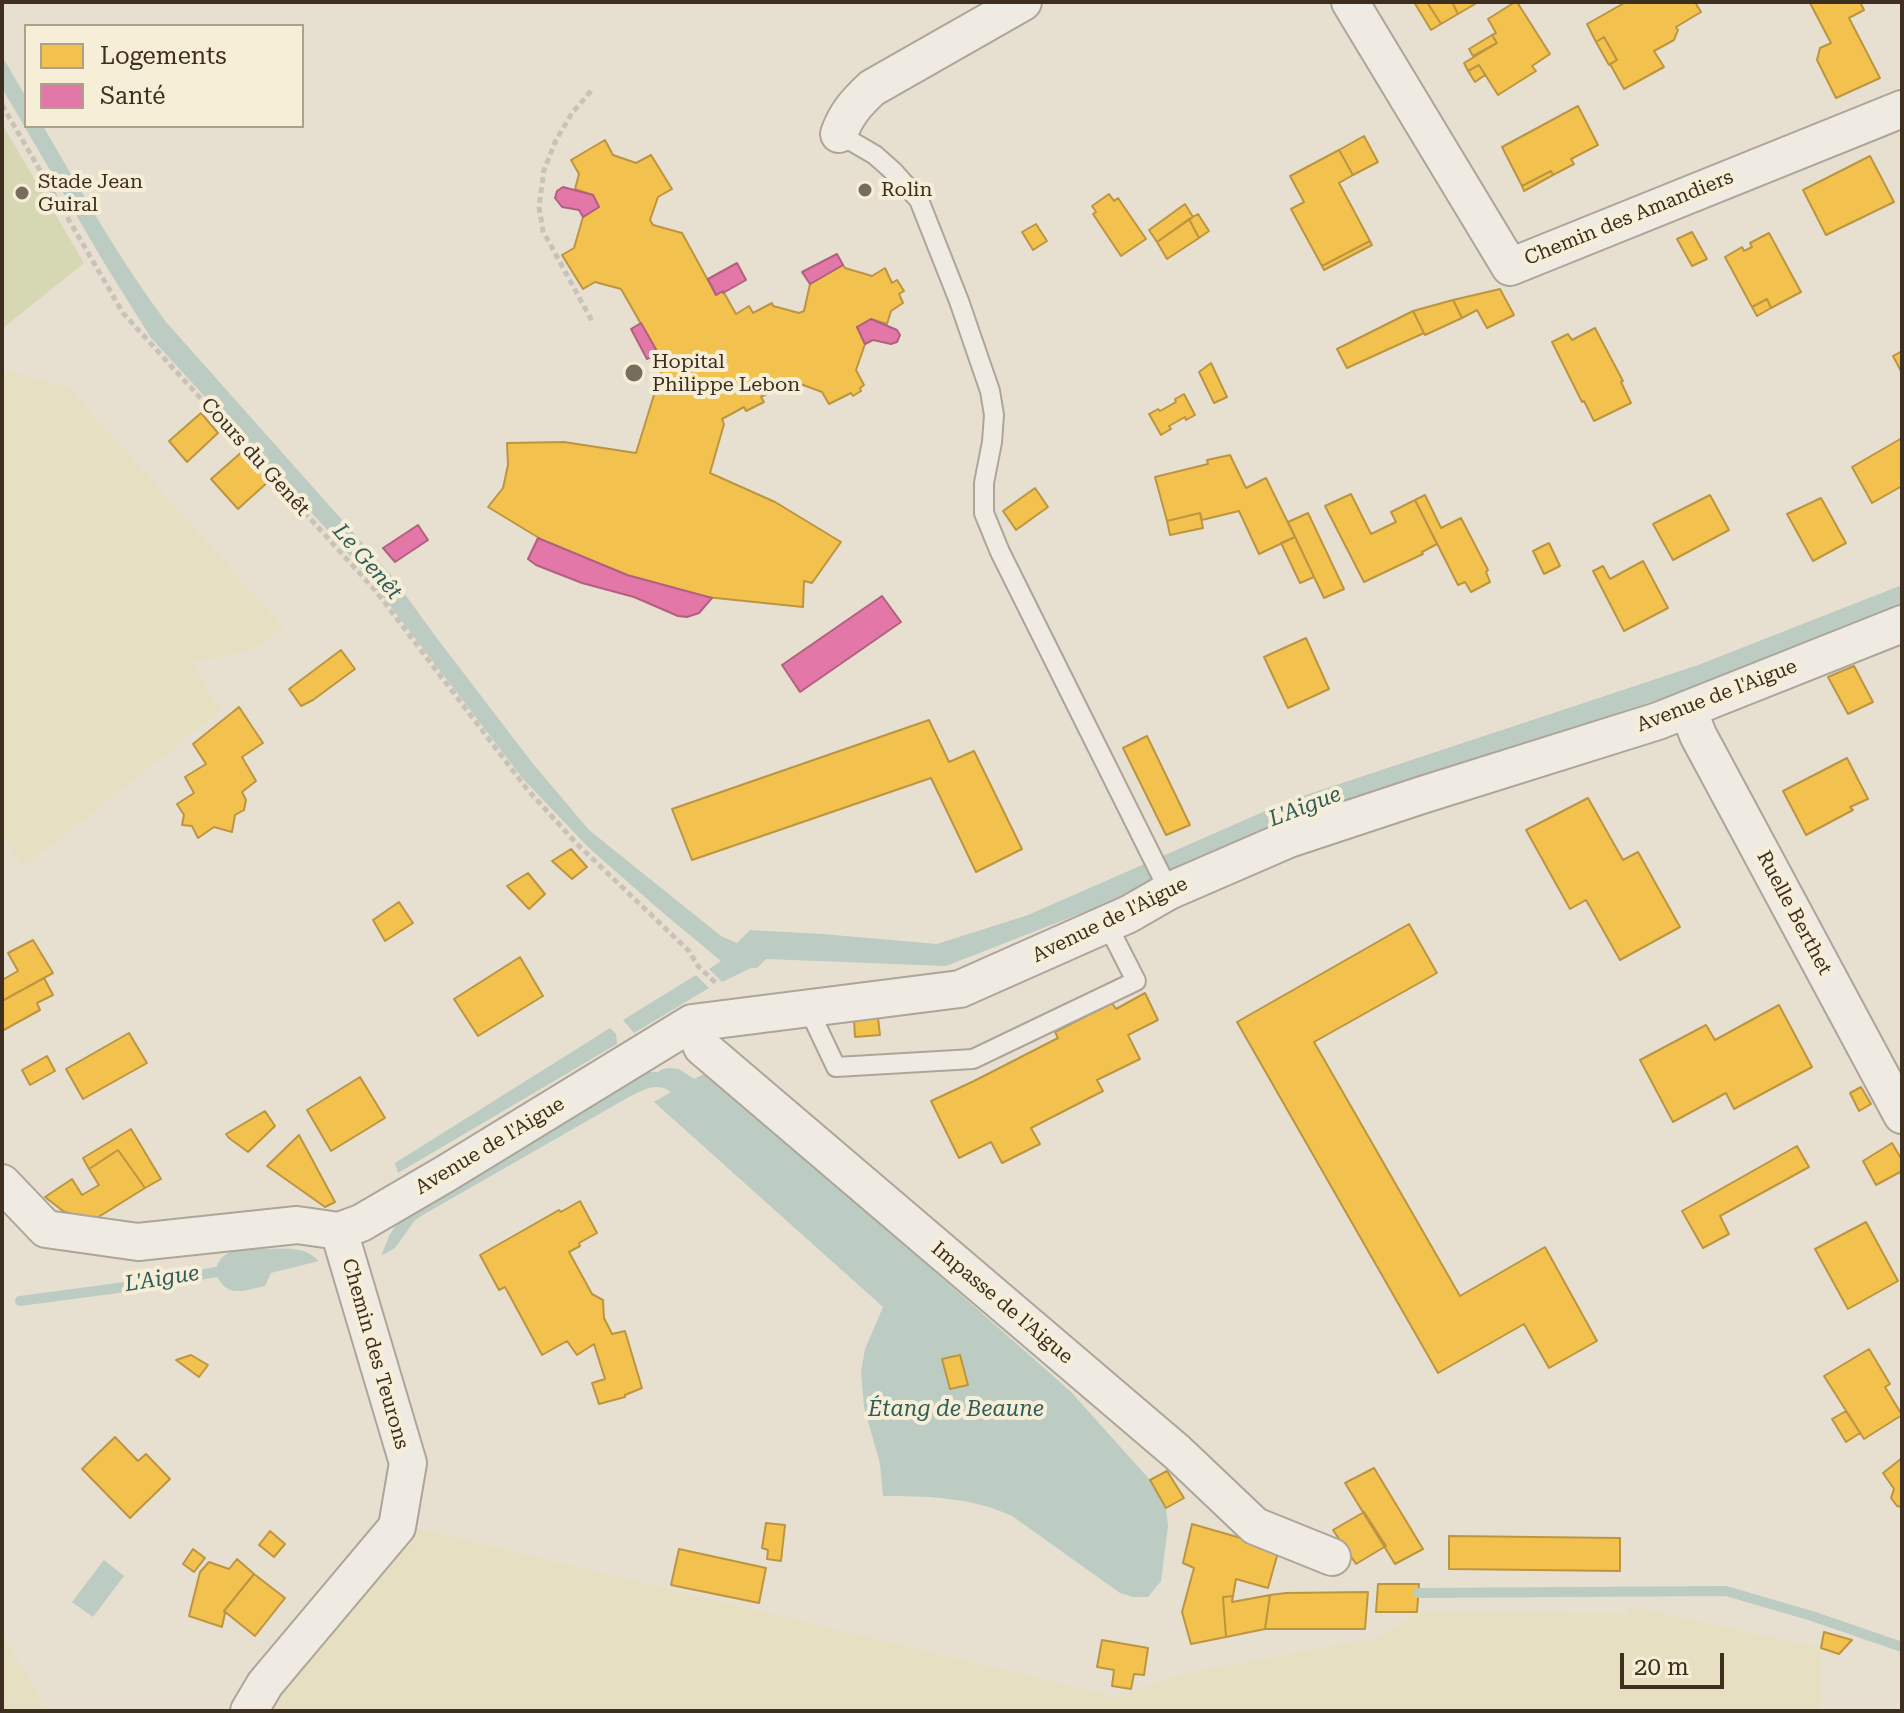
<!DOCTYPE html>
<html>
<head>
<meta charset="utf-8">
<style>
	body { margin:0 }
	#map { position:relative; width:1904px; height:1713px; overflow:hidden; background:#e7e0d1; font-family:"Roboto Serif",serif }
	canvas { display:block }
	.frame { position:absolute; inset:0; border:4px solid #3d2e20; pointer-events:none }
	.legend { position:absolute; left:24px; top:24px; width:280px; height:104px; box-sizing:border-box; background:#f7eed8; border:2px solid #ada18e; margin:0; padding:10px 14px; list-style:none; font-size:24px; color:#3d2e20 }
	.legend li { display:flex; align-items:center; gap:16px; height:40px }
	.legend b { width:40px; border:2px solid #ada18e }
	.scale { position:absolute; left:1620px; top:1653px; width:104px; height:36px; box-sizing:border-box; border:4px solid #3d2e20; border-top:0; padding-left:10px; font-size:24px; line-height:28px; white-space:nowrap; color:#3d2e20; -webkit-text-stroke:6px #f7eed8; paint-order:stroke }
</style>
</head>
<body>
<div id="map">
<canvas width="1904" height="1713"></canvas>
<div class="frame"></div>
<ul class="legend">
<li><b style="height:22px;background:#f2c14e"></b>Logements</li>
<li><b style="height:22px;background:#e377a8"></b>Santé</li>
</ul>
<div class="scale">20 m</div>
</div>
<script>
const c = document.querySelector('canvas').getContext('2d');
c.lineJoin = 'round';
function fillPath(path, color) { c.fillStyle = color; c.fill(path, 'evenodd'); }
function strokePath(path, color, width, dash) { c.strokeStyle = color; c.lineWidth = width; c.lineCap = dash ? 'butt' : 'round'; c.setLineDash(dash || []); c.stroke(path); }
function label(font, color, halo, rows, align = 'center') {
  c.font = font + ' "Roboto Serif",serif'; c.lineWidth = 8; c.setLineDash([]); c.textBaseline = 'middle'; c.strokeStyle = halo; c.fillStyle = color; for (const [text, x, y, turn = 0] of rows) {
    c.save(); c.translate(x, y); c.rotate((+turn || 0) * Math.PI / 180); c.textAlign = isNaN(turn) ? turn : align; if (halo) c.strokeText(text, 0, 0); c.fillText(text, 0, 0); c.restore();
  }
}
const farmland = new Path2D(`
	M8 371 68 387 284 628 251 650 192 663 221 711 23 867 2 835V376Z
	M379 1519 1116 1697 1185 1673 1382 1637 1417 1612 1629 1614V1606L1821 1648V1711H234Z
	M2 1633 48 1711H2Z`);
const green = new Path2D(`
	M2 124 84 263 2 329Z`);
const water = new Path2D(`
	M2 56 26 97V126H43C82 193 120 260 166 322L391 575 436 637 534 765 589 830 721 936 737 943 750 930 822 934 937 944 1028 915 1288 801 1698 665 1902 585V609L1715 681 1303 817 1087 911 946 966 766 959 757 968H751L722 982 709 969 721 961 662 912 590 849 524 780 375 586 342 546 151 338 103 261 2 88Z
	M696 975 709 988 634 1033 623 1020Z
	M610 1028 616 1034 617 1044 398 1173 395 1163Z
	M669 1068 679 1069 694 1079 708 1072 1051 1374 1072 1393 1150 1480 1166 1508 1168 1526 1161 1581 1148 1597H1133L1120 1593 1012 1516C971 1497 927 1496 883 1496L880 1464 864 1407 861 1372 865 1349 883 1307 654 1102 671 1092C656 1081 642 1091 627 1098L423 1215 415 1220 395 1248 381 1256 389 1236 398 1222 503 1159 663 1069Z
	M249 1248C274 1252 300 1241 319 1261L271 1273 265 1286C242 1291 226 1299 215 1272 220 1252 230 1252 249 1248Z
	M104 1560 124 1576 93 1617 72 1602Z`);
const homes = new Path2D(`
	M1414 2H1427L1441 24 1431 30Z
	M1427 2H1452L1458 14 1441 24Z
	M1452 2H1474L1475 4 1458 14Z
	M1515 2H1517L1550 54 1532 66 1536 71 1498 95 1479 65 1468 71 1464 63 1497 43 1492 35 1496 33 1488 19Z
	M1626 2H1695L1701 12 1676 27 1678 30 1674 40 1654 51 1664 67 1624 89 1610 64 1617 60 1604 37 1596 42 1587 24Z
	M1812 2H1860L1864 10 1849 18 1880 78 1836 98 1817 60 1820 48 1831 43 1810 3Z
	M1492 35 1497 43 1473 56 1469 49Z
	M1604 37 1617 60 1609 65 1596 42Z
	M1479 65 1485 75 1475 82 1468 71Z
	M1578 106 1598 145 1571 159 1574 164 1553 175 1551 171 1522 186 1502 147Z
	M1364 136 1378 162 1353 175 1339 150Z
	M605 140 613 155 636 163 651 155 672 189 658 197 650 220 653 225 682 233 716 295 723 291 736 314 749 306 753 313 772 303 773 306 799 313 804 311 810 284 843 265 845 268 872 276 885 268 892 283 897 280 904 291 899 294 903 303 891 311 887 324 871 319 857 327 865 344 856 370 864 385 860 388 861 391 853 396 851 393 829 404 822 392 798 383 792 386 790 381 761 397 764 402 746 411 744 407 722 419 724 424 710 473 775 502 841 542 812 583 804 581 803 607 706 597 630 576 544 541 488 507 503 488 508 465 507 443 564 442 636 453 662 369 661 366 664 364 621 289 595 282 583 289 562 255 574 248 583 217 599 207 593 195 575 189 579 174 571 160Z
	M1339 150 1353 175 1339 183 1370 241 1322 266 1291 209 1304 202 1290 176Z
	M1870 156 1894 202 1826 235 1803 190Z
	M1551 171 1553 175 1524 191 1522 186Z
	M1109 194 1114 201 1118 198 1146 239 1121 256 1093 214 1096 212 1092 206Z
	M1185 204 1193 217 1157 242 1149 230Z
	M1198 214 1209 231 1199 238 1189 219Z
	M1189 219 1199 238 1167 259 1157 242Z
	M1036 224 1047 241 1033 250 1022 232Z
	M1692 232 1707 259 1692 266 1677 239Z
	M1769 233 1801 292 1771 308 1767 299 1752 307 1725 257 1742 247 1744 251 1752 247 1750 243Z
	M1370 241 1372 245 1324 270 1322 266Z
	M1500 289 1514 315 1487 328 1477 310 1462 318 1453 300Z
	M1767 299 1771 308 1757 316 1752 307Z
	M1453 300 1462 318 1425 335 1413 311Z
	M1413 311 1424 333 1347 368 1337 349Z
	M1595 328 1623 381 1621 382 1631 403 1594 421 1584 401 1582 402 1552 342 1568 334 1572 340Z
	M1902 351V373L1893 356Z
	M1211 363 1227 397 1214 403 1199 372Z
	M1184 394 1195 415 1186 420 1185 417 1169 426 1171 429 1161 435 1149 414 1158 409 1160 411 1176 402 1175 399Z
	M201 413 218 433 187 462 169 441Z
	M1902 438V486L1872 503 1852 467Z
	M243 451 270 480 238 509 211 479Z
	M1230 455 1246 488 1266 478 1295 537 1259 554 1239 511 1202 520 1200 513 1167 521 1155 477 1208 464 1207 460Z
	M1035 488 1048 507 1016 530 1003 511Z
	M1351 494 1371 534 1396 522 1391 512 1415 500 1437 544 1422 552 1423 554 1364 582 1325 506Z
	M1425 495 1441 528 1461 518 1488 570 1486 572 1490 582 1471 592 1465 582 1458 585 1415 500Z
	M1710 495 1729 530 1673 560 1653 524Z
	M1821 498 1846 543 1813 561 1787 514Z
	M1200 513 1203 528 1170 535 1167 521Z
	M1308 513 1344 589 1324 598 1288 522Z
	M1295 537 1314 577 1300 583 1281 543Z
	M1549 543 1560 566 1544 574 1533 551Z
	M1643 561 1668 608 1624 631 1593 571 1603 566 1610 579Z
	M1306 638 1329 689 1288 708 1264 657Z
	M341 650 355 669 313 700 301 706 289 689Z
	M1854 666 1873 702 1848 714 1828 677Z
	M239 707 263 743 242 757 256 781 242 792 246 800 244 810 235 815 232 832 214 827 198 838 192 826 182 825 184 815 177 804 194 793 185 777 206 764 193 744Z
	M929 720 949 762 974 751 1022 849 976 872 931 778 692 860 672 809Z
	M1147 736 1190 825 1166 835 1123 748Z
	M1847 758 1868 799 1850 807 1853 810 1806 835 1783 791Z
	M1588 798 1623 860 1638 852 1680 927 1620 960 1586 900 1570 909 1526 830Z
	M571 849 587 867 572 879 552 861Z
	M528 873 545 894 529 909 507 886Z
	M399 902 413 923 385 941 373 920Z
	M1409 924 1437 973 1314 1042 1460 1296 1545 1247 1597 1341 1549 1368 1524 1324 1438 1373 1237 1022Z
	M33 940 53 973 2 1001V980L18 971 8 953Z
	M520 957 543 996 478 1036 454 999Z
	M44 978 53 995 37 1003 40 1010 2 1031V1001Z
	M1145 993 1158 1020 1128 1035 1140 1059 1097 1080 1103 1091 1031 1128 1040 1144 1002 1163 991 1142 959 1158 931 1101 974 1081 1058 1038 1055 1032 1112 1003 1116 1009Z
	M1779 1005 1812 1067 1734 1109 1726 1093 1673 1122 1640 1060 1706 1025 1715 1040Z
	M878 1018 880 1035 855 1037 854 1020Z
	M129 1033 147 1063 83 1099 66 1069Z
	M47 1056 55 1071 30 1085 22 1070Z
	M360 1077 385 1118 331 1151 307 1110Z
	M1861 1087 1871 1104 1859 1111 1850 1093Z
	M265 1111 275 1126 248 1152 229 1138 226 1134Z
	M131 1129 161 1179 145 1188 118 1150 89 1169 83 1158Z
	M299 1135 335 1202 325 1207 267 1166Z
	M1892 1143 1902 1160V1171L1876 1185 1863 1161Z
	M1797 1146 1809 1167 1720 1216 1729 1234 1703 1248 1682 1211Z
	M118 1150 145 1188 92 1221 63 1211 45 1197 72 1179 82 1195 99 1185 89 1169Z
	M580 1201 597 1233 579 1243 580 1246 569 1252 592 1294 603 1300 604 1318 612 1334 625 1331 642 1388 625 1395V1397L599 1404 592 1383 605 1379 594 1344 577 1355 567 1341 542 1355 505 1287 499 1290 480 1255 559 1210 561 1212Z
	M1866 1222 1898 1281 1848 1309 1815 1249Z
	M1869 1349 1890 1384 1885 1387 1902 1415 1864 1439 1824 1376Z
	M191 1355 208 1365 199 1377 176 1360Z
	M960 1355 968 1385 950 1389 942 1359Z
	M1846 1411 1860 1433 1846 1442 1832 1419Z
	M115 1437 138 1461 146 1454 170 1479 130 1518 82 1469Z
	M1902 1458V1507L1897 1506 1891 1498 1894 1489 1883 1473Z
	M1374 1468 1423 1549 1395 1564 1345 1483Z
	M1167 1471 1184 1498 1166 1508 1150 1480Z
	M1364 1512 1386 1546 1356 1564 1333 1530Z
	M766 1523 785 1525 781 1561 767 1559 768 1550 762 1548Z
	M1192 1524 1279 1549 1268 1588 1236 1579 1233 1596 1223 1597 1226 1637 1191 1644 1182 1612 1194 1568 1183 1563Z
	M270 1531 285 1544 274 1557 259 1545Z
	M1449 1536 1620 1538V1571L1449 1569Z
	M193 1549 205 1558 194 1572 183 1564Z
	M679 1549 766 1568 759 1603 671 1585Z
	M237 1559 254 1574 224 1611 225 1613 222 1627 189 1616 200 1572 209 1562 229 1569Z
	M254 1574 285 1598 255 1636 224 1611Z
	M1378 1584H1419L1417 1612H1376Z
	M1368 1592 1365 1629H1265L1270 1595 1286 1593Z
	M1270 1595 1265 1629 1226 1637 1223 1597 1233 1596 1232 1602Z
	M1824 1632 1852 1640 1839 1654 1821 1648Z
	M1102 1640 1148 1648 1144 1675 1134 1674 1131 1689 1112 1686 1114 1670 1097 1667Z`);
const health = new Path2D(`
	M563 187 593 195 599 207 583 217 579 210 562 207 555 198 557 191Z
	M837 254 843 265 810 284 802 272Z
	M737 263 746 280 723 293V291L716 295 708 279Z
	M871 319 897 330 900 335 897 342 891 344 873 340 865 344 857 327Z
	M641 323 658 353 647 359 631 329Z
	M418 525 428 540 395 562 383 548Z
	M538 538 627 575 712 598 699 613 687 617 678 616 634 597 582 583 536 565 528 559Z
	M882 596 901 622 800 692 782 665Z`);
const stream = new Path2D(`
	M524 1147 646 1077H661
	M20 1301 140 1285 228 1270
	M1418 1593 1726 1591 1812 1616 1902 1647`);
const path = new Path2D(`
	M591 91 572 113 556 140 544 170 539 207 543 231 592 321
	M2 105 123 313 375 590 527 789 577 844 689 951 698 966 717 984`);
const lane = new Path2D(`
	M839 134 875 155 894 172 919 200 959 301 990 391 994 415 992 442 984 483V513L1000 552 1169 891
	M808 1008 836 1067 973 1059 1136 981 1107 924`);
const street = new Path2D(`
	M1350 2 1510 267 1902 109
	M839 134C846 114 857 102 872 88L1023 2
	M1688 709 1698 735 1902 1115
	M692 1023 702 1047 1177 1452 1255 1526 1332 1557
	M2 1183 46 1229 138 1242 297 1225 339 1231 361 1223 445 1174 692 1023 960 989 1129 914 1169 891 1289 839 1422 795 1658 721 1902 624
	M249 1711 265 1684 397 1527 408 1463 339 1231`);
const markers = [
	[865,190,8,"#786c5e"],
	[22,193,8,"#786c5e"],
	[634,373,10,"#786c5e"]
];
const poiNames = [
	["Stade Jean",38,182],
	["Guiral",38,205],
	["Rolin",881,190],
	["Hopital",652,362],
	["Philippe Lebon",652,385]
];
const streetNames = [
	["Chemin des Amandiers",1629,218,-22],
	["Cours du Genêt",255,457,48],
	["Avenue de l'Aigue",1717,696,-21],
	["Ruelle Berthet",1794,913,62],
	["Avenue de l'Aigue",1110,920,-26],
	["Avenue de l'Aigue",490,1146,-31],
	["Impasse de l'Aigue",1002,1303,40],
	["Chemin des Teurons",375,1354,74]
];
const waterNames = [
	["Le Genêt",367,562,49],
	["L'Aigue",1305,807,-21],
	["L'Aigue",162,1279,-9],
	["Étang de Beaune",956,1410]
];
fillPath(farmland, '#e6dfc2');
fillPath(green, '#d6d7b3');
fillPath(water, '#bcccc2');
fillPath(homes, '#f2c14e');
strokePath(homes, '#bc9540', 2);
fillPath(health, '#e377a8');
strokePath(health, '#b1617f', 2);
strokePath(stream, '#bcccc2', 10);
strokePath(lane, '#ada599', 22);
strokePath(street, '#ada599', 40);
strokePath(path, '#c8c2b9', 5, [6, 4]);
strokePath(lane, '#efebe3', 18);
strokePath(street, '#efebe3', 36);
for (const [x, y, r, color] of markers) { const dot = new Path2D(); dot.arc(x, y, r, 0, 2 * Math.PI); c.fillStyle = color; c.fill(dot); strokePath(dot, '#f7eed8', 3); }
label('20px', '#3d2e20', '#f7eed8', poiNames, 'left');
label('20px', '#3d2e20', '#f7eed8', streetNames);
label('italic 22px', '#2f5d5a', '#f7eed8', waterNames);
</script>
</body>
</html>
